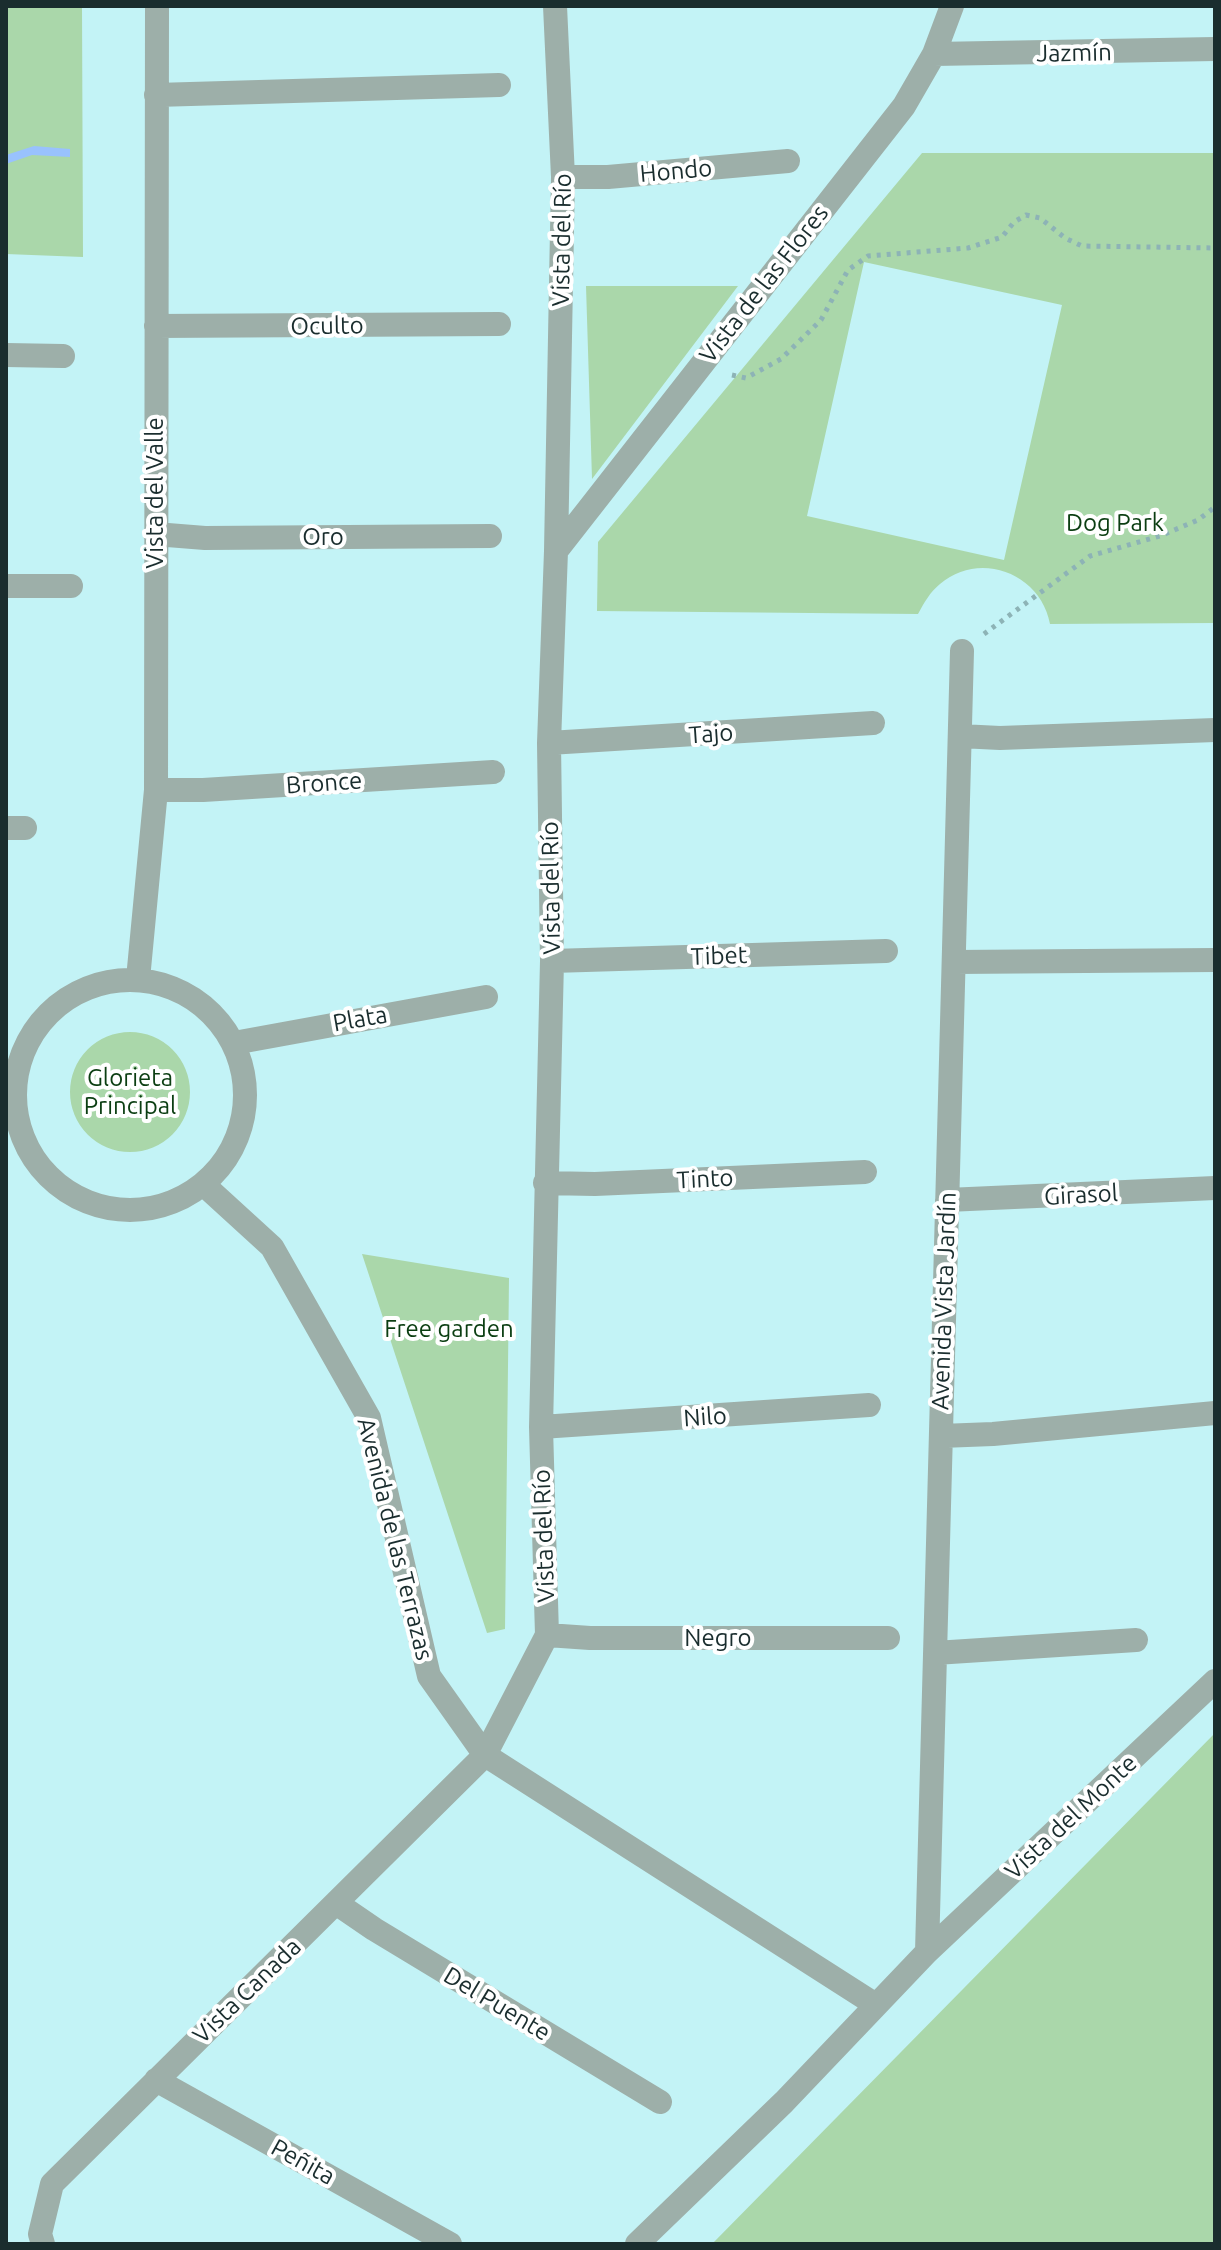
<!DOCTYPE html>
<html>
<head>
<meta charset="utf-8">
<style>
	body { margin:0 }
	#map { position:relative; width:1221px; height:2250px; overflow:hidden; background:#c3f3f6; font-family:Ubuntu,sans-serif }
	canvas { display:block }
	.frame { position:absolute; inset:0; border:8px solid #1a2d2e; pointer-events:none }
</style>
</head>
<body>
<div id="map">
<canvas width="1221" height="2250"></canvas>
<div class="frame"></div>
</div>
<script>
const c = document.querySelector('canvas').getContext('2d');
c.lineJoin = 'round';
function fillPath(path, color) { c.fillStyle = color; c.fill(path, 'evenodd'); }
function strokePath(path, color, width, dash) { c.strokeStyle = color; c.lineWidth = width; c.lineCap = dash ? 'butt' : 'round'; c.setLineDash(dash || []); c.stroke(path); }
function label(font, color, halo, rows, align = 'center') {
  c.font = font + ' Ubuntu,sans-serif'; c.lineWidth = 8; c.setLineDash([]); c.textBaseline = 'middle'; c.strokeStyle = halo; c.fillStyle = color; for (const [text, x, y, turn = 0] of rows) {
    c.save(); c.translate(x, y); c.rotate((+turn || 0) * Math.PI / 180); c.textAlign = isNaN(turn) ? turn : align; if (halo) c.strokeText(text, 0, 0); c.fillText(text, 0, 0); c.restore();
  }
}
const green = new Path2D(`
	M6 7 82 8 83 257 6 254Z
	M922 153H1215V623L1050 624C1041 573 979 550 940 584 930 592 924 603 918 614L597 611 598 542ZM864 262 1062 305 1004 560 807 516Z
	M586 286H738L592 479Z
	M70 1092a60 60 0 1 1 120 0a60 60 0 1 1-120 0Z
	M362 1254 509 1278 505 1629 487 1633Z
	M1215 1733V2244H712Z`);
const water = new Path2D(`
	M34 146 70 149V157L32 155 6 164V155Z`);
const path = new Path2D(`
	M732 375 746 378 781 359 821 320 848 270 868 256 968 248 1002 237 1014 222 1026 215 1040 218 1065 238 1082 246 1215 248
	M984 634 1090 556 1160 536 1198 520 1215 507`);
const minor = new Path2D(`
	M934 54 1215 49
	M156 95 499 85
	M563 177H608L788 161
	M156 326 499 324
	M6 355 63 356
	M155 534 205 538 490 536
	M556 551 904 106 934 54 952 6
	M6 586H71
	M960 736 1000 738 1215 730
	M549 743 873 723
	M156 790H203L493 772
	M6 828H25
	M552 961 886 951
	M955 962 1215 960
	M138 979 156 790 157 6
	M15 1095a115 115 0 1 1 230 0a115 115 0 1 1-230 0Z
	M234 1043 486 997
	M545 1183 595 1184 865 1172
	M203 1184 272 1247 369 1418 429 1676 485 1755 876 2005
	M947 1200 1215 1188
	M541 1427 869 1405
	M941 1436 993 1434 1215 1413
	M547 1635 590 1638H888
	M935 1653 1136 1640
	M336 1903 374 1929 660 2102
	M927 1952 962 651
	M156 2080 450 2244
	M43 2244 40 2234 52 2184 485 1755 547 1635 541 1427 552 961 549 743 556 551 563 177 555 6
	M637 2244 784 2102 927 1952 1215 1681`);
const streetNames = [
	["Jazmín",1074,53,-1],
	["Hondo",676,171,-5],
	["Vista del Río",562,240,-89],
	["Vista de las Flores",764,284,-52],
	["Oculto",327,326,-1],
	["Vista del Valle",155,493,-90],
	["Oro",323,537],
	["Tajo",711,734,-4],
	["Bronce",324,783,-4],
	["Vista del Río",551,888,-91],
	["Tibet",719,956,-2],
	["Plata",360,1019,-10],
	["Tinto",705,1179,-3],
	["Girasol",1081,1195,-3],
	["Avenida Vista Jardín",944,1301,-88],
	["Nilo",705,1417,-4],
	["Vista del Río",544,1536,-92],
	["Avenida de las Terrazas",395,1539,76],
	["Negro",718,1638],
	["Vista del Monte",1071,1817,-43],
	["Vista Canada",247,1991,-44],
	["Del Puente",497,2004,31],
	["Peñita",303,2162,29]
];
const parkNames = [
	["Dog Park",1115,523],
	["Glorieta",130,1078],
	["Principal",130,1106],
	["Free garden",449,1329]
];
fillPath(green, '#aad7aa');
fillPath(water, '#99c2fd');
strokePath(path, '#8db3b6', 5, [4, 6]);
strokePath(minor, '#9dafa9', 24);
label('24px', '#1a2d2e', '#fff', streetNames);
label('24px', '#0b3e12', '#fff', parkNames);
</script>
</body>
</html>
